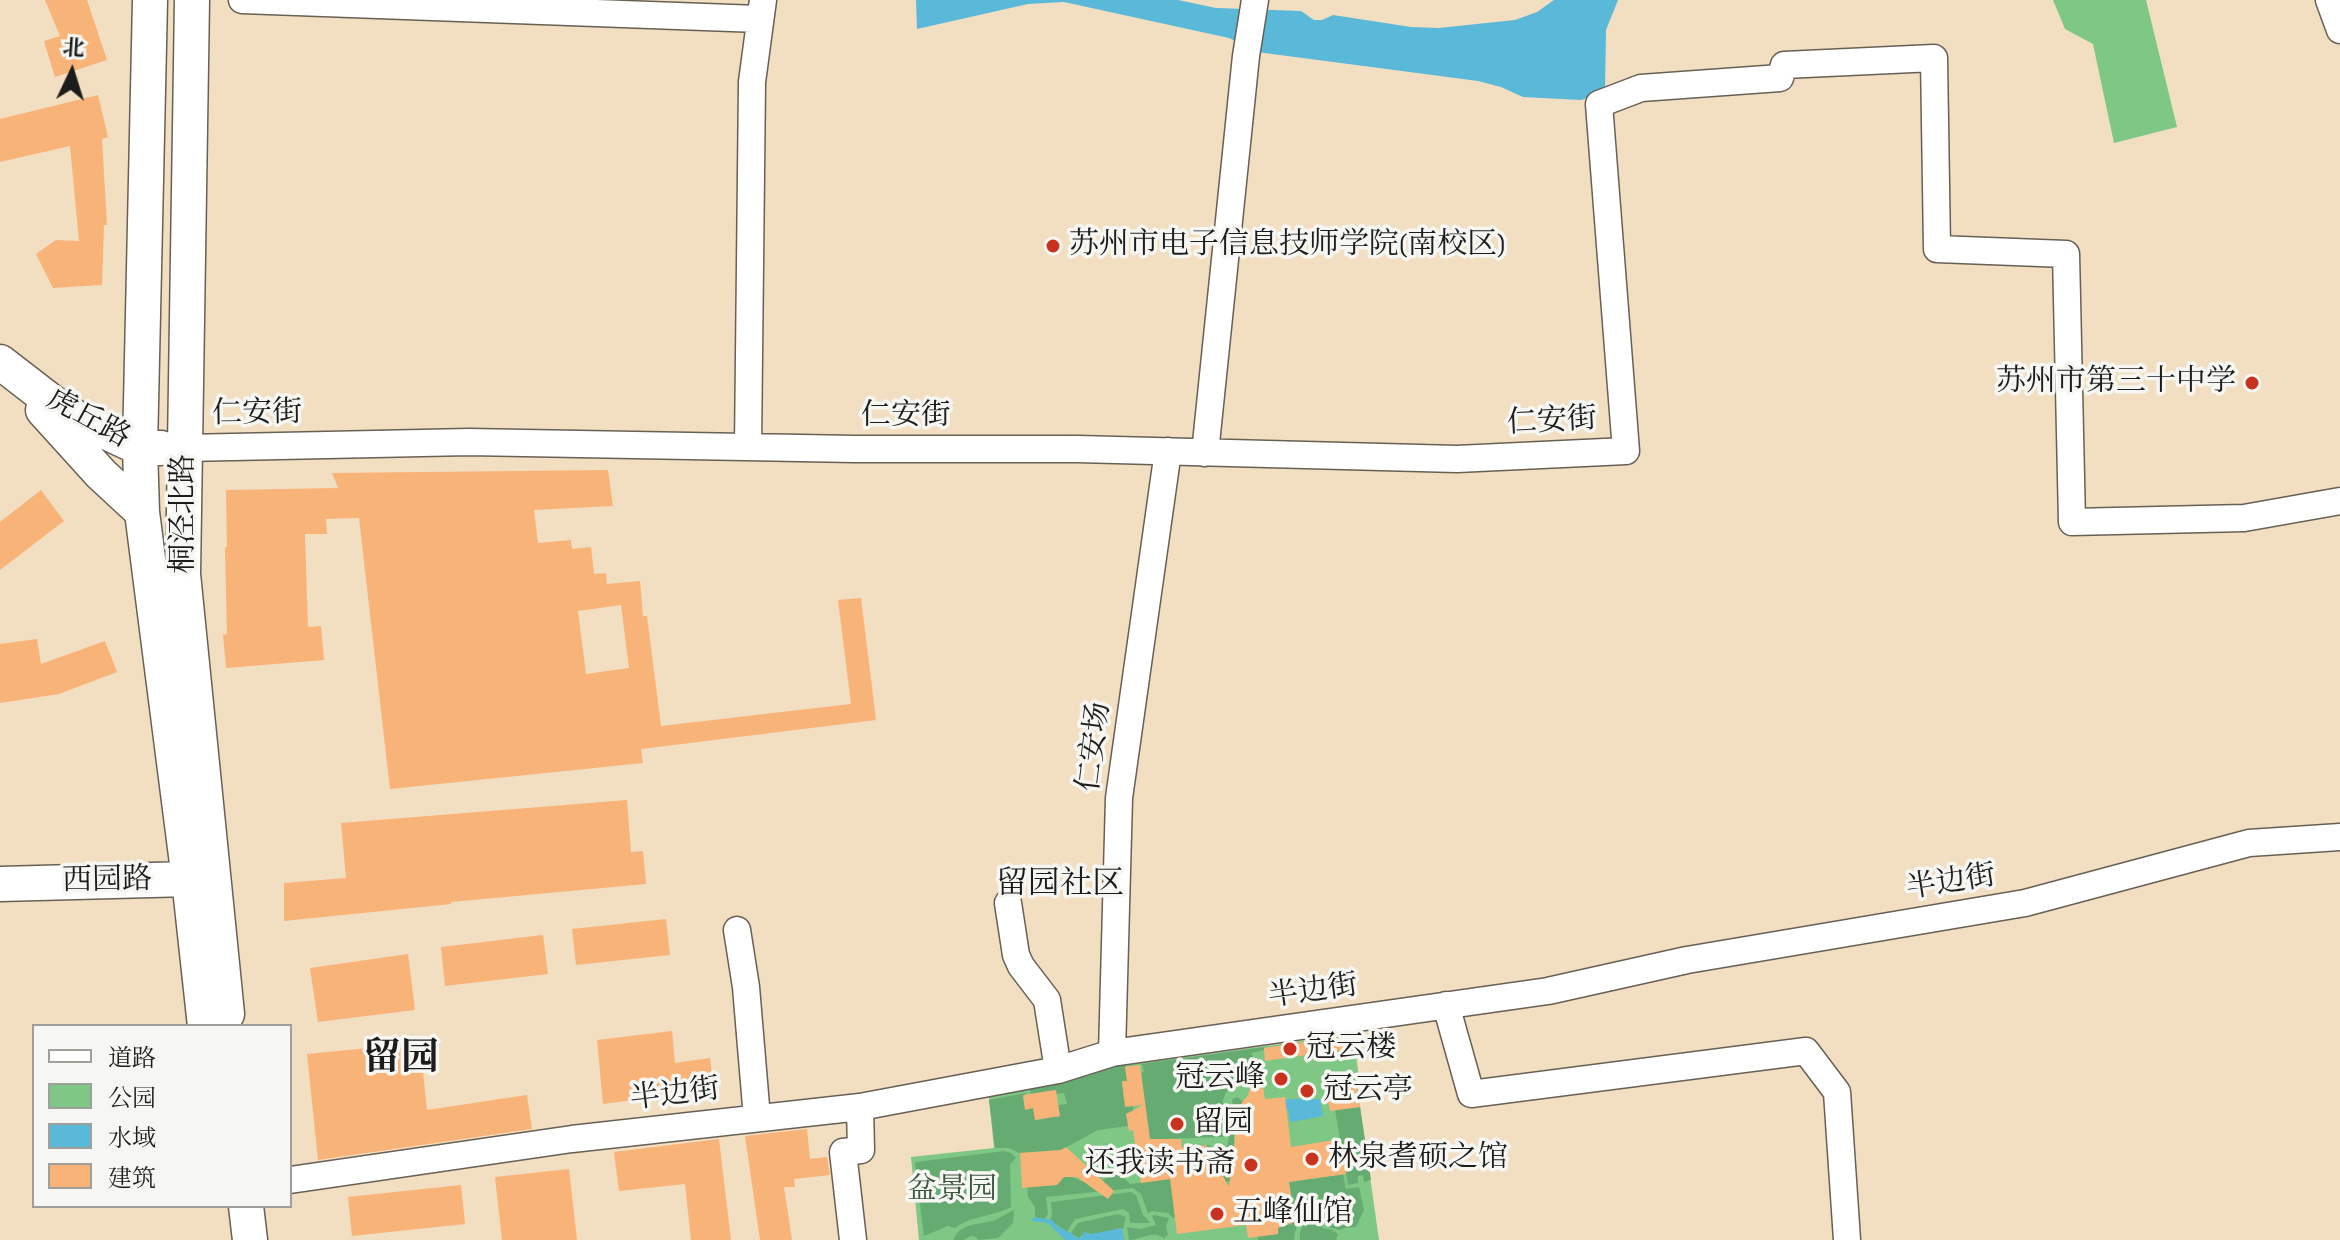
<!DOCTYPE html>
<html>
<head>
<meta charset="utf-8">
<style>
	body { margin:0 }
	#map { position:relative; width:2340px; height:1240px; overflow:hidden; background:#f2dec0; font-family:Alegreya,"Noto Serif SC",serif }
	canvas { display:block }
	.legend { position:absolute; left:32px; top:1024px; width:260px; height:184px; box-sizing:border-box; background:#f6f6f2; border:2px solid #9f9f9c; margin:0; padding:10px 14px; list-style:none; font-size:24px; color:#1c1c1c }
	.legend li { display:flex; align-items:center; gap:16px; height:40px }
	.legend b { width:40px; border:2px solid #9f9f9c }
	.north { position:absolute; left:32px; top:32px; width:80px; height:80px; -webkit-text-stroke:6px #f6f6f2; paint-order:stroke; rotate:4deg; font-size:22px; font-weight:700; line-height:32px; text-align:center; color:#1c1c1c }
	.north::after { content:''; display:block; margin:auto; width:28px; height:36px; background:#1c1c1c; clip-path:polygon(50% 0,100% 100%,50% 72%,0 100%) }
</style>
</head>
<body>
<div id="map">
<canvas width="2340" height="1240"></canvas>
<ul class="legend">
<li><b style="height:10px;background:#fff"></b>道路</li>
<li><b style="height:22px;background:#7ec784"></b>公园</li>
<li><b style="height:22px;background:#5ab8d8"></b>水域</li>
<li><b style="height:22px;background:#f8b379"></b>建筑</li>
</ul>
<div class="north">北</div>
</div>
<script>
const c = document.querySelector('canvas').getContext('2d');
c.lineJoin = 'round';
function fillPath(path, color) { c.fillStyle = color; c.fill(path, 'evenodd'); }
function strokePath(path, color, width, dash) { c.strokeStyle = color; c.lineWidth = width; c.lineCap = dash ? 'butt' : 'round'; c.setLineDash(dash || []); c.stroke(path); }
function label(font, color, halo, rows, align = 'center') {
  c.font = font + ' Alegreya,"Noto Serif SC",serif'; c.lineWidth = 7; c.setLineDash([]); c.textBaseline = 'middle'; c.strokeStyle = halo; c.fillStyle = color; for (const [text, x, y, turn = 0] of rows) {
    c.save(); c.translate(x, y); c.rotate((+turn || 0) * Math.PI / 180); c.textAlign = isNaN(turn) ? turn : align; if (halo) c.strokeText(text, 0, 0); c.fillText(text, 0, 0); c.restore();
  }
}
const green = new Path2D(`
	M2053 0H2146L2177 127 2114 143 2093 44 2065 29Z
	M1353 1034 1360 1084 1357 1085 1379 1240H919L911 1157 994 1148 988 1088 1106 1068Z`);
const forest = new Path2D(`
	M1264 1047V1050L1252 1053 1255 1072 1253 1077 1236 1079C1213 1104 1228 1109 1223 1137L1162 1139 1150 1143 1141 1073 1144 1072 1142 1064Z
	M1125 1064 1127 1081 1122 1082 1124 1099 1132 1098 1135 1125 1098 1130 1061 1150 1020 1153 1009 1148H995L989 1100 1026 1093V1097L1023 1098 1025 1109 1033 1108 1035 1120 1043 1119 1051 1108 1053 1117H1059L1058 1105 1067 1104 1064 1093 1056 1094 1055 1090 1031 1094 1030 1087Z
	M1237 1097 1243 1102 1234 1113V1145L1227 1159 1199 1165 1184 1160 1182 1148 1190 1150V1147L1208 1145 1220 1151 1227 1148 1232 1119 1228 1107 1233 1106 1232 1100Z
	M1360 1107 1371 1180 1364 1182 1363 1175 1358 1176V1183L1348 1185 1335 1110Z
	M1004 1151 1011 1153 1016 1158 1010 1164 1011 1207C994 1216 970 1216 955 1228L948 1226 924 1236 915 1164 916 1162Z
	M1224 1165 1232 1180 1222 1183 1173 1218 1168 1213 1152 1211 1148 1213 1141 1194 1133 1188 1046 1197 1048 1214 1044 1220 1035 1217V1207L1028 1197 1027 1180C1041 1187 1052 1189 1064 1177 1076 1177 1075 1179 1084 1182 1097 1185 1108 1177 1118 1172L1130 1184 1169 1179 1198 1169Z
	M1343 1174 1346 1189 1359 1187 1364 1210 1356 1227 1345 1228 1340 1230 1326 1226 1324 1216 1316 1211 1319 1195 1315 1194 1311 1214C1300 1217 1294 1229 1294 1240H1258L1257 1232 1278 1234V1228L1294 1222 1289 1182Z
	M1131 1192 1136 1195 1143 1215 1150 1222 1148 1223H1130L1129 1213 1123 1209 1075 1219 1067 1232 1050 1220 1052 1215 1051 1202Z
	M1014 1210 1013 1223 998 1238 978 1240 976 1237 970 1236 964 1240H953C962 1221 978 1226 995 1220 1001 1217 1008 1213 1014 1210Z
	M1118 1214 1126 1217 1123 1229 1118 1228 1115 1231 1091 1234 1085 1232 1079 1238 1071 1233 1078 1223Z
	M1154 1215 1169 1218 1166 1226 1168 1235 1165 1236V1239C1153 1229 1141 1240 1129 1240L1127 1227 1140 1229 1156 1225 1152 1216Z
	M1318 1215 1322 1228 1332 1230 1338 1234 1336 1240H1300C1298 1227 1307 1219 1318 1215Z`);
const water = new Path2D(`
	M916 0H1178L1216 8 1301 11 1314 20H1322L1333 15 1411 27 1439 28 1515 20 1537 12 1554 0H1618L1606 30 1605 92 1581 100 1523 97 1501 87 1478 81 1257 52 1229 38 1064 2 1028 4 917 29Z
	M1287 1099H1320L1323 1116 1292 1122 1290 1121 1288 1110H1284L1283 1105Z
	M1033 1217 1052 1220 1058 1227 1071 1233 1077 1238H1081L1084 1232 1091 1234 1122 1228 1124 1240H1065L1048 1223 1032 1221Z`);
const building = new Path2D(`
	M45 0H87L107 60 55 77 44 41 60 36Z
	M98 95 108 137 102 139 107 225H104L102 285 53 288 36 254 56 240 79 241 70 146 0 162V119Z
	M608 470 613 506 534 510 538 543 571 540 572 549 591 547 594 574 606 573 607 584 640 581 643 616H647L661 726 851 704 838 600 861 598 876 720 641 749 643 763 390 789 359 518 326 519 327 534H305L308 627 321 626 324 660 226 668 223 635 227 634 225 547H227L226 490 338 488 332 473ZM621 605 629 668 586 674 578 611Z
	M41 490 64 521 0 570V522Z
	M37 639 41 664 105 641 117 672 59 694 0 703V644Z
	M627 800 631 852 643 851 646 884 451 902V904L284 921V883L346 878 341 823Z
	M666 919 670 955 576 965 572 929Z
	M543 935 548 974 445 986 441 947Z
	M408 954 415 1010 318 1022 310 968Z
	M672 1031 675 1063 710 1058 714 1089 603 1104 597 1040Z
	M1353 1035 1355 1048 1265 1061 1264 1048Z
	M420 1043 427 1110 527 1095 532 1129 318 1160 307 1054Z
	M1140 1065 1150 1139H1181L1182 1148 1206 1145 1229 1187 1235 1139 1234 1113 1248 1095 1251 1083 1263 1086 1265 1099 1285 1097 1291 1147 1340 1139 1346 1174 1289 1182 1295 1222 1278 1228V1234L1248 1238 1246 1225 1177 1234 1170 1179 1141 1183 1133 1130 1129 1131 1126 1114 1143 1105 1125 1107 1122 1081H1127L1125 1067Z
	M1305 1083 1311 1084 1317 1093 1308 1099 1298 1097 1300 1086Z
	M1356 1086 1360 1107 1330 1111 1325 1087 1334 1089Z
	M1056 1090 1060 1116 1035 1120 1033 1108 1025 1110 1023 1095Z
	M807 1129 810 1159 827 1157 830 1175 794 1179 795 1187H784L792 1240H760L745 1136Z
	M719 1139 731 1240H691L685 1184 619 1191 614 1152Z
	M1066 1147 1114 1191 1108 1199 1077 1177H1064L1057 1185 1022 1188 1020 1153 1061 1150Z
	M569 1169 577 1240H502L495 1177Z
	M461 1185 465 1224 352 1236 348 1197Z`);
const minor = new Path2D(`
	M242 0 759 19
	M2329 0 2340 30
	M748 447 752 82 763 0
	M185 448 469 442 855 449H1078L1457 459 1626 451 1599 104 1641 88 1780 78 1784 65 1934 58 1937 249 2066 254 2072 522 2244 518 2340 501
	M1205 453 1246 56 1255 0
	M1008 903 1016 955 1021 966 1047 1000 1058 1070
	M737 930 746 987 757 1118
	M1446 1005 1471 1094 1806 1051 1837 1092 1847 1240
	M1112 1053 1119 798 1168 451
	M290 1180 572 1139 860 1107 1058 1070 1112 1053 1548 991 1687 960 2025 903 2249 843 2340 837
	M853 1240 843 1152 861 1150 860 1107`);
const major = new Path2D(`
	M150 0 140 448 142 512 189 879 205 1026
	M192 0 183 574 227 1014
	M0 362 57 406 78 419 140 448H161
	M43 410 101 474 142 512
	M0 884 189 879 210 876
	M246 1206 250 1240`);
const markers = [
	[1053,246,8,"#c8321e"],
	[2252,383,8,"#c8321e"],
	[1290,1049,8,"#c8321e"],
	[1281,1079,8,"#c8321e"],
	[1307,1091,8,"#c8321e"],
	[1177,1124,8,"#c8321e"],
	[1312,1159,8,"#c8321e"],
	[1251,1165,8,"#c8321e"],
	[1217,1214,8,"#c8321e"]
];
const poiNames = [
	["苏州市电子信息技师学院(南校区)",1069,246],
	["苏州市第三十中学",2236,383,"right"],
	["冠云楼",1306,1049],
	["冠云峰",1265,1079,"right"],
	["冠云亭",1323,1091],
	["留园",1193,1124],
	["林泉耆硕之馆",1328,1159],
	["还我读书斋",1235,1165,"right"],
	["五峰仙馆",1233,1214]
];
const streetNames = [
	["仁安街",257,414,-1],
	["仁安街",906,417],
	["虎丘路",88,419,29],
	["仁安街",1552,422,-3],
	["桐泾北路",185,514,-90],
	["仁安场",1095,747,-83],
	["西园路",107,881,-1],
	["半边街",1951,883,-9],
	["半边街",1313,992,-8],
	["半边街",675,1095,-7]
];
const parkNames = [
	["盆景园",952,1191]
];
const neighbourhoodNames = [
	["留园社区",1060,885]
];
const districtNames = [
	["留园",401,1060]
];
fillPath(green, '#7ec784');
fillPath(forest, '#66ac72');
fillPath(water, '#5ab8d8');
fillPath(building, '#f8b379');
strokePath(minor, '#676055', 29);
strokePath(major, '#676055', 37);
strokePath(minor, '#fff', 26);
strokePath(major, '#fff', 34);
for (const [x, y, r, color] of markers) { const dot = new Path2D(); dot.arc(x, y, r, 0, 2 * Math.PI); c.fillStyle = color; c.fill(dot); strokePath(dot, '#f6f6f2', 3); }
label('30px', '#1c1c1c', '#f6f6f2', poiNames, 'left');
label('30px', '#1c1c1c', '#f6f6f2', streetNames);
label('30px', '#3e5840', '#f6f6f2', parkNames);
label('32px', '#1c1c1c', '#f6f6f2', neighbourhoodNames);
label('bold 38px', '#1c1c1c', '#f6f6f2', districtNames);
</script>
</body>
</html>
